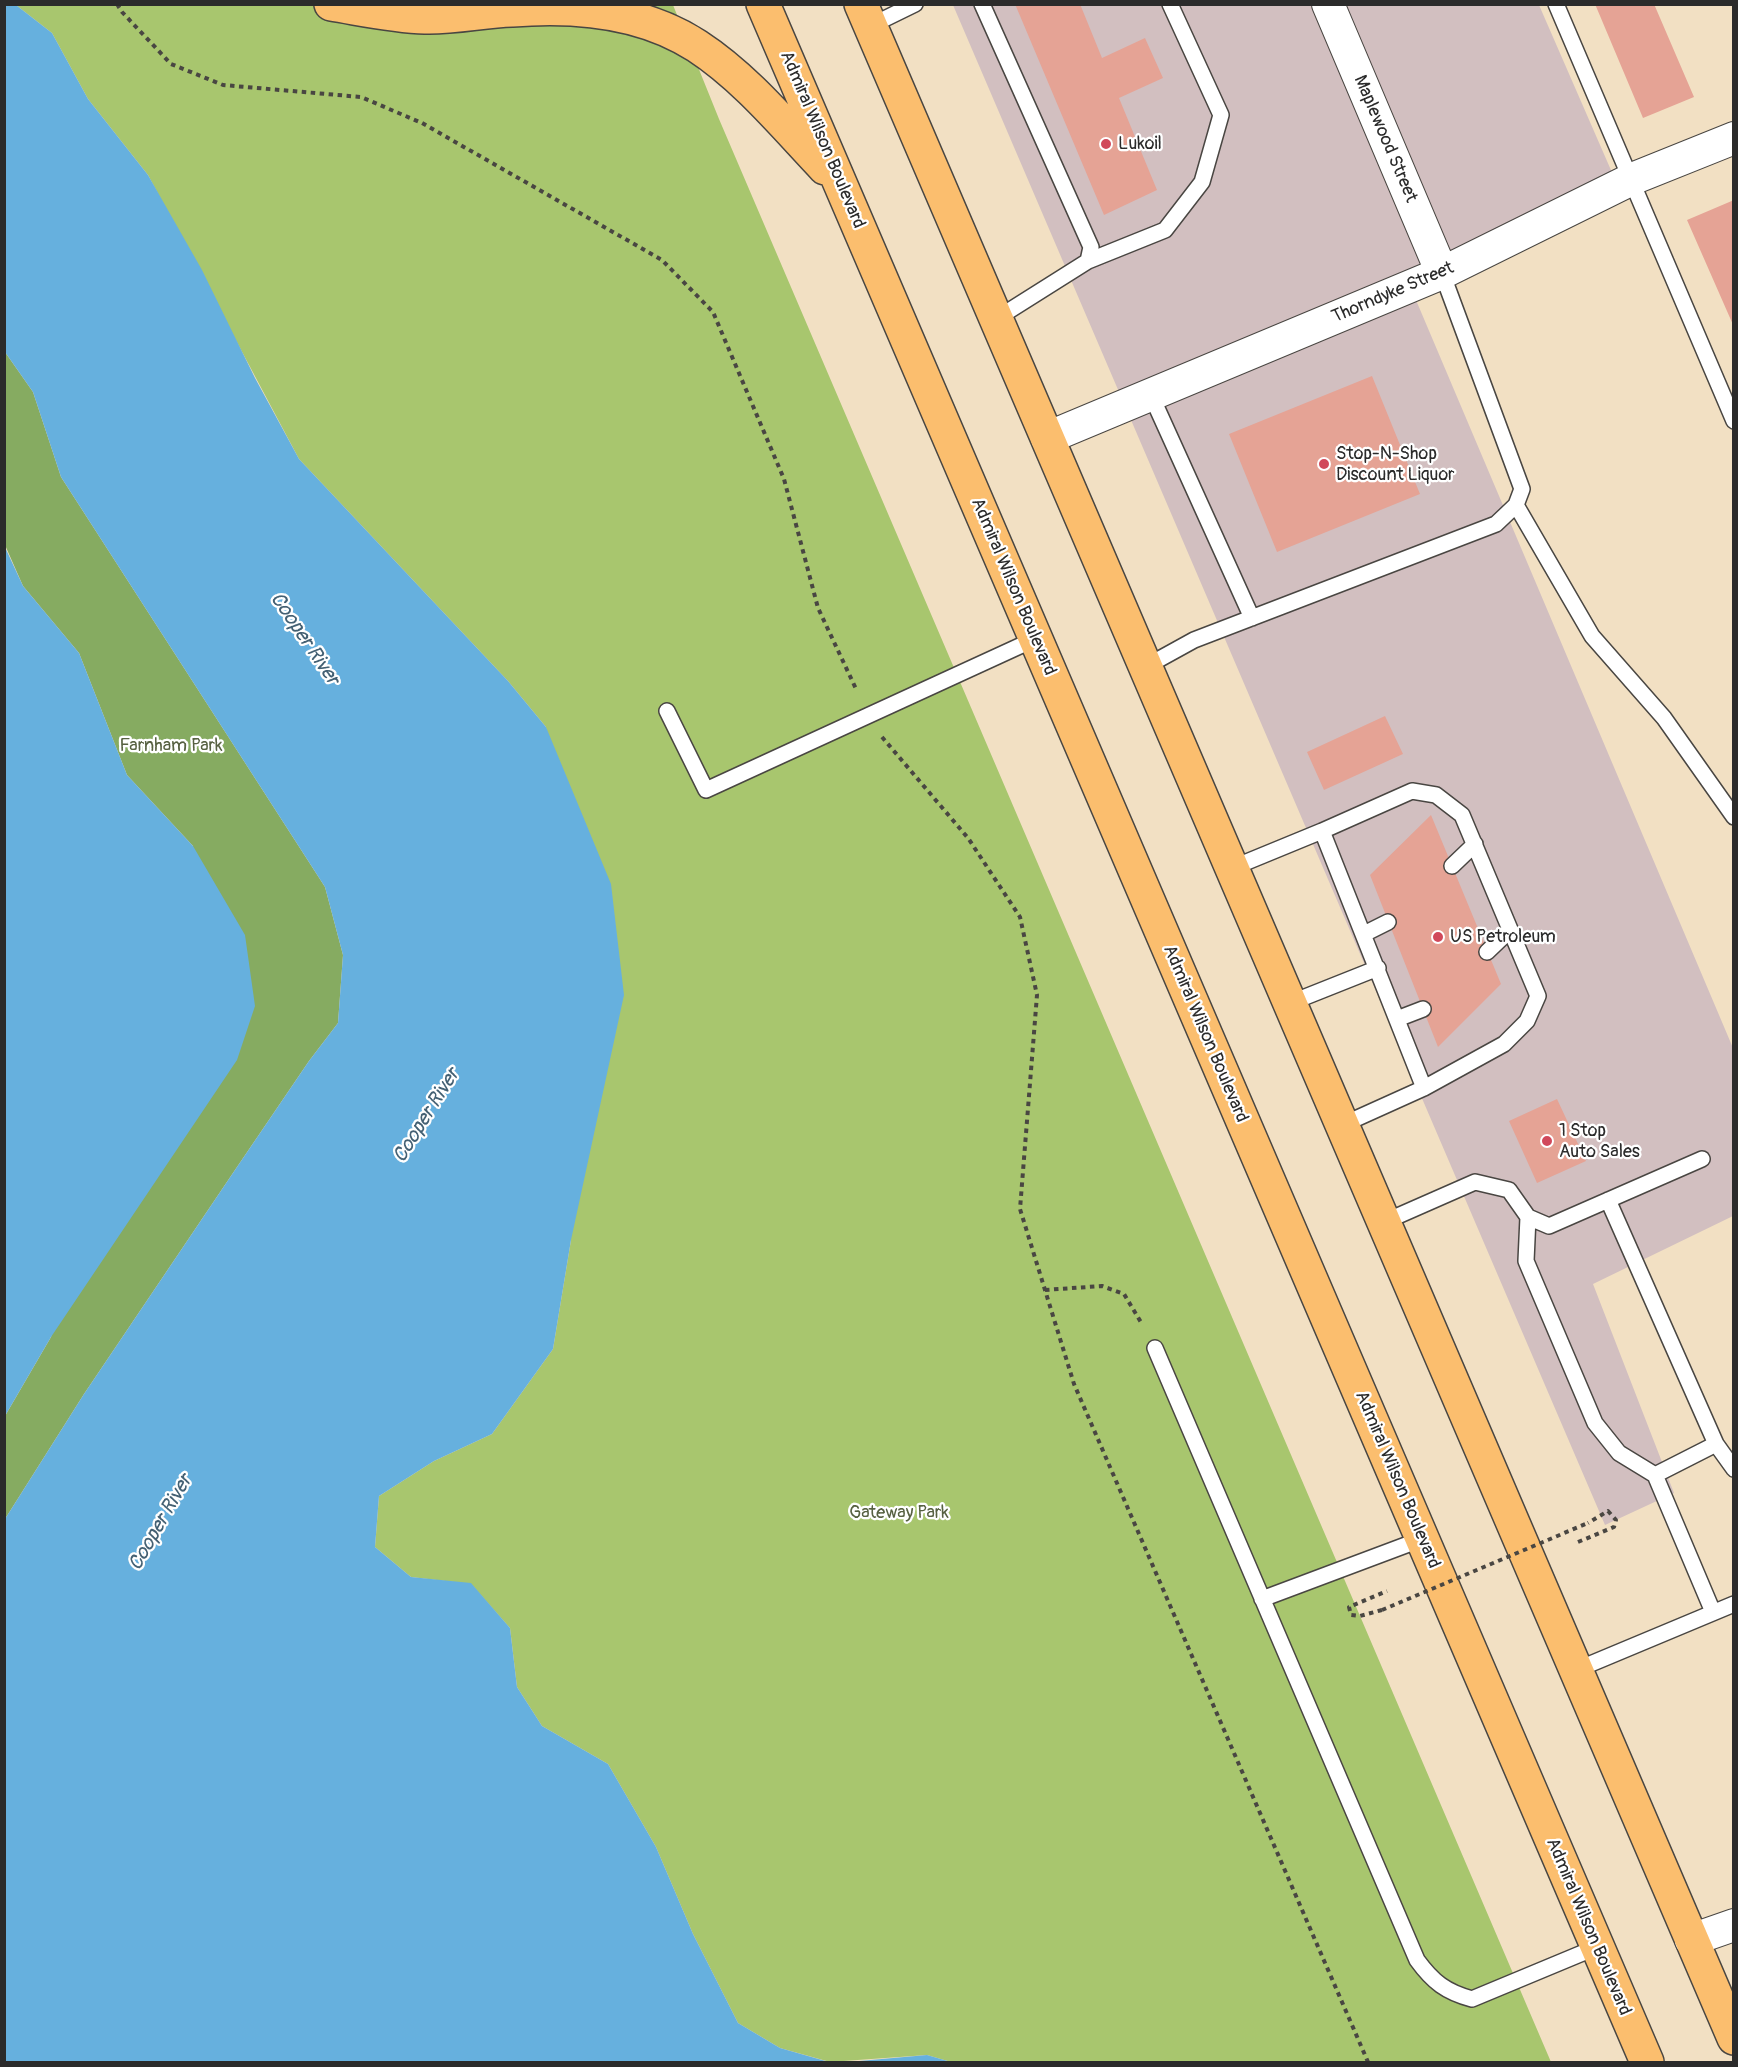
<!DOCTYPE html>
<html>
<head>
<meta charset="utf-8">
<style>
	body { margin:0 }
	#map { position:relative; width:1738px; height:2067px; overflow:hidden; background:#f2e0c3; font-family:Pangolin,sans-serif }
	canvas { display:block }
	.frame { position:absolute; inset:0; border:6px solid #2b2b2b; pointer-events:none }
</style>
</head>
<body>
<div id="map">
<canvas width="1738" height="2067"></canvas>
<div class="frame"></div>
</div>
<script>
const c = document.querySelector('canvas').getContext('2d');
c.lineJoin = 'round';
function fillPath(path, color) { c.fillStyle = color; c.fill(path, 'evenodd'); }
function strokePath(path, color, width, dash) { c.strokeStyle = color; c.lineWidth = width; c.lineCap = dash ? 'butt' : 'round'; c.setLineDash(dash || []); c.stroke(path); }
function label(font, color, halo, rows, align = 'center') {
  c.font = font + ' Pangolin,sans-serif'; c.lineWidth = 4.5; c.setLineDash([]); c.textBaseline = 'middle'; c.strokeStyle = halo; c.fillStyle = color; for (const [text, x, y, turn = 0] of rows) {
    c.save(); c.translate(x, y); c.rotate((+turn || 0) * Math.PI / 180); c.textAlign = isNaN(turn) ? turn : align; if (halo) c.strokeText(text, 0, 0); c.fillText(text, 0, 0); c.restore();
  }
}
const industrial = new Path2D(`
	M953 5H1539L1624 200 1413 293 1733 1048V1216L1593 1284 1674 1493 1605 1525Z`);
const green = new Path2D(`
	M16 5H673L719 119 1551 2062H951L927 2055 830 2062 780 2048 738 2023 693 1934 656 1847 608 1764 542 1726 517 1687 510 1628 471 1584 411 1577 375 1547 379 1496 434 1461 492 1434 553 1349 571 1240 546 727 508 681 299 459 148 175 88 99 52 33Z`);
const forest = new Path2D(`
	M5 352 33 392 61 477 325 887 343 955 338 1023 309 1061 237 1167 84 1394 5 1519V1416L51 1337 193 846 127 775 79 653 23 586 5 545Z`);
const water = new Path2D(`
	M16 5 52 33 88 99 148 175 202 270 255 378 299 459 508 681 546 727 611 884 624 995 571 1240 553 1349 492 1434 434 1461 379 1496 375 1547 411 1577 471 1583 510 1628 517 1687 542 1726 608 1764 656 1847 693 1934 738 2023 780 2048 829 2062H5V1519L84 1394 237 1167 309 1061 338 1023 343 955 325 887 61 477 33 392 5 352 4 5Z
	M4 545 23 586 79 653 127 775 193 846 245 935 255 1006 237 1060 51 1337 5 1416Z
	M927 2055 951 2062H848Z`);
const building = new Path2D(`
	M1015 4H1080L1102 58 1145 38 1163 78 1119 98 1157 190 1104 215Z
	M1595 4H1654L1694 97 1643 118Z
	M1734 200V327L1687 220Z
	M1372 376 1420 494 1277 552 1229 434Z
	M1385 716 1403 754 1324 790 1307 752Z
	M1431 815 1501 984 1438 1047 1370 875Z
	M1557 1099 1586 1161 1537 1183 1509 1121Z`);
const path = new Path2D(`
	M117 4 122 12 171 64 223 85 361 97 422 123 662 260 713 312 784 479 818 608 857 691
	M882 737 968 838 1020 917 1037 995 1020 1209 1074 1384 1368 2062
	M1045 1290 1102 1286 1124 1294 1142 1324
	M1578 1542 1614 1527 1616 1520 1608 1511 1588 1523
	M1382 1610 1360 1616 1351 1615 1349 1607 1387 1591`);
const lane = new Path2D(`
	M982 4 1091 247 1088 261 996 319
	M1556 4 1734 421
	M870 26 915 4
	M1088 261 1165 230 1202 182 1221 115 1170 4
	M1151 395 1252 618
	M1516 505 1592 636 1664 718 1734 817
	M1145 667 1194 640 1496 524 1516 505 1522 489 1442 273
	M667 711 706 790 1035 639
	M1452 866 1475 844
	M1232 868 1322 831
	M1364 934 1388 922
	M1487 952 1510 930
	M1290 1003 1378 968
	M1397 1019 1423 1009
	M1342 1125 1424 1088 1504 1044 1527 1021 1538 996 1462 815 1436 795 1412 791 1322 831 1424 1088
	M1608 1200 1716 1444 1734 1469
	M1528 1217 1526 1261 1595 1423 1619 1453 1655 1475 1716 1444
	M1384 1222 1475 1182 1509 1190 1528 1217 1549 1226 1702 1159
	M1155 1348 1417 1960C1433 1982 1446 1992 1472 1999L1597 1947
	M1655 1475 1713 1612
	M1262 1599 1422 1539
	M1576 1670 1734 1604`);
const street = new Path2D(`
	M1328 4 1442 273
	M1047 438 1442 273 1632 179 1734 138
	M1691 1940 1734 1925`);
const highway = new Path2D(`
	M331 4C362 9 393 16 425 17 454 18 483 11 512 10 574 5 643 11 697 46 746 78 785 126 825 168
	M763 4 1647 2062
	M861 4 1734 2038`);
const pathBridge = new Path2D(`
	M1382 1610 1588 1523`);
const markers = [
	[1106,144,6,"#d1495b"],
	[1324,464,6,"#d1495b"],
	[1438,937,6,"#d1495b"],
	[1547,1141,6,"#d1495b"]
];
const streetNames = [
	["Maplewood Street",1385,139,67],
	["Admiral Wilson Boulevard",822,140,67],
	["Thorndyke Street",1393,293,-23],
	["Admiral Wilson Boulevard",1013,587,67],
	["Admiral Wilson Boulevard",1205,1034,67],
	["Admiral Wilson Boulevard",1397,1480,67],
	["Admiral Wilson Boulevard",1588,1927,67]
];
const poiNames = [
	["Lukoil",1118,144],
	["Stop-N-Shop",1336,454],
	["Discount Liquor",1336,475],
	["US Petroleum",1450,937],
	["1 Stop",1559,1131],
	["Auto Sales",1559,1152]
];
const parkNames = [
	["Farnham Park",171,746],
	["Gateway Park",899,1513]
];
const waterNames = [
	["Cooper River",304,639,56],
	["Cooper River",427,1116,-58],
	["Cooper River",161,1523,-60]
];
fillPath(industrial, '#d2bfc0');
fillPath(green, '#a8c66e');
fillPath(forest, '#86ab61');
fillPath(water, '#66b0de');
fillPath(building, '#e5a395');
strokePath(lane, '#494642', 18);
strokePath(street, '#494642', 34);
strokePath(highway, '#494642', 36);
strokePath(path, '#494642', 4, [4.5, 4.5]);
strokePath(lane, '#fff', 15);
strokePath(street, '#fff', 32);
strokePath(highway, '#fbbe6e', 33);
strokePath(pathBridge, '#494642', 4, [4.5, 4.5]);
for (const [x, y, r, color] of markers) { const dot = new Path2D(); dot.arc(x, y, r, 0, 2 * Math.PI); c.fillStyle = color; c.fill(dot); strokePath(dot, '#fff', 2); }
label('18px', '#2b2b2b', '#fff', streetNames);
label('18px', '#2b2b2b', '#fff', poiNames, 'left');
label('18px', '#576142', '#fff', parkNames);
label('italic 20px', '#436073', '#fff', waterNames);
</script>
</body>
</html>
